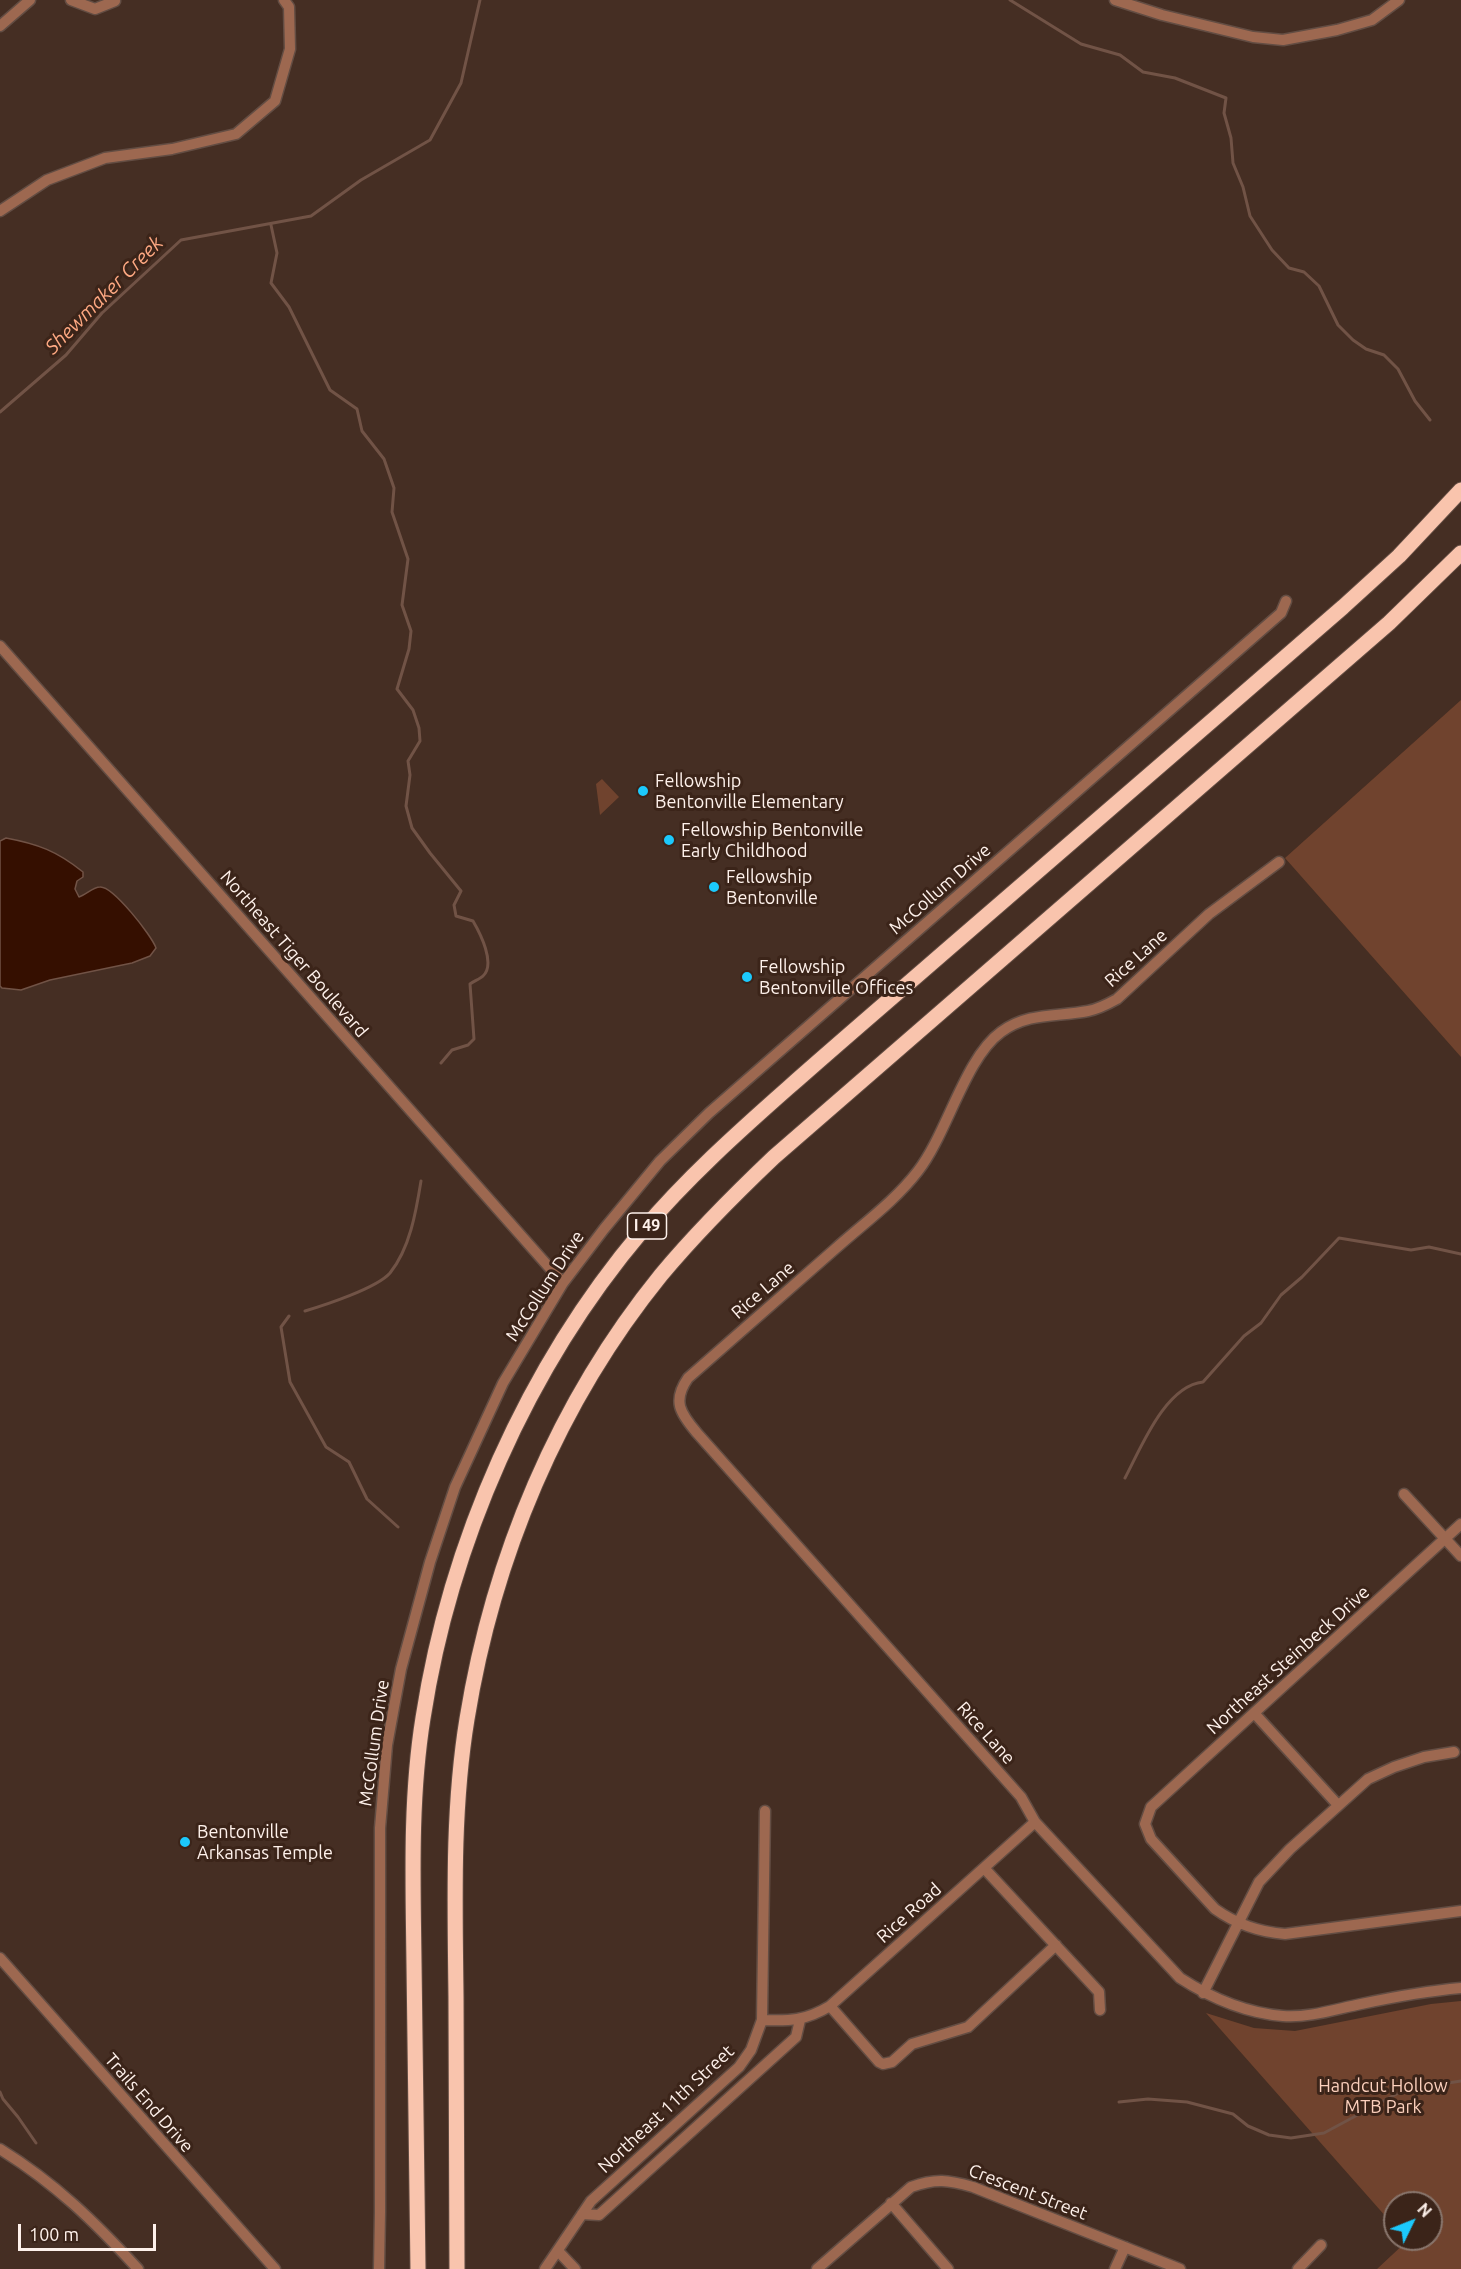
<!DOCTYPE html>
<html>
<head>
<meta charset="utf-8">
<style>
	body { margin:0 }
	#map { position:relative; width:1461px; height:2269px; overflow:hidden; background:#452e23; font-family:Ubuntu,sans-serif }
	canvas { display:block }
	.north { position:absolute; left:1383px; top:2191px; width:60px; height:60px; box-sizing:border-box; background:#3b2419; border:2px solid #89766d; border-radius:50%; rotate:47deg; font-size:16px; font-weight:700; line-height:24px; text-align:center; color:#fef1eb }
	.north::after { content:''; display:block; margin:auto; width:21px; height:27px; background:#1cc9fc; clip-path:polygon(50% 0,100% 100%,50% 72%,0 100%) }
	.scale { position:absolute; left:18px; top:2224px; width:138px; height:27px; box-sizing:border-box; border:3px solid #fef1eb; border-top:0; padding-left:8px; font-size:18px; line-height:21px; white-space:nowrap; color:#fef1eb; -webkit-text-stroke:4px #3b2419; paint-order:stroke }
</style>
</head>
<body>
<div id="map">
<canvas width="1461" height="2269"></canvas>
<div class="north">N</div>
<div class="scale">100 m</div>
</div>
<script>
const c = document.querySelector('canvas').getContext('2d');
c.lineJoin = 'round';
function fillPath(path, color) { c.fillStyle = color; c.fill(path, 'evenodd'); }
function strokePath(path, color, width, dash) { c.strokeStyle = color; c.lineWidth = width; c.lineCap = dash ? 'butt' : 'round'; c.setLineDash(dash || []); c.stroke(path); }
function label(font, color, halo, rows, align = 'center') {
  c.font = font + ' Ubuntu,sans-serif'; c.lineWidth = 6; c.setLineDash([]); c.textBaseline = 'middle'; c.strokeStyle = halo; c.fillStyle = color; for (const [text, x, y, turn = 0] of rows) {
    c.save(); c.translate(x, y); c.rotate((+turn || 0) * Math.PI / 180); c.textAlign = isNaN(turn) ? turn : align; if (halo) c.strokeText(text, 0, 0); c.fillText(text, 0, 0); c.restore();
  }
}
const green = new Path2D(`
	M1461 700V1057L1285 858Z
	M602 779 619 797 600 815 596 784Z
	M1461 2001V2269H1377L1407 2241 1406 2239H1431V2203H1395V2227L1206 2013 1254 2028 1295 2031 1431 2004Z`);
const water = new Path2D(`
	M6 838C38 844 57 851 83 872V877L77 881 75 889 79 897C86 895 93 887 100 887 113 886 152 936 156 948L150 956 132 963 50 980 21 990 2 988 0 986V841Z`);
const stream = new Path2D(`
	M1010 0 1081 44 1120 55 1143 72 1175 78 1226 98 1224 113 1231 138 1233 163 1243 187 1250 216 1272 250 1289 268 1304 272 1319 286 1338 325 1353 340 1366 349 1384 355 1398 369 1415 401 1430 420
	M271 225 277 253 271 283 289 307 330 390 357 409 362 431 384 459 394 488 392 512 408 559 402 605 411 631 409 649 397 689 413 710 419 728 420 741 408 761 410 775 406 806 412 828 430 853 461 891 454 905 456 916 473 921C480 933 496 964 483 976 480 979 474 981 470 984L474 1039 468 1045 452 1050 441 1063
	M0 412 66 355 102 313 181 240 311 216 361 180 430 140 461 83 480 0
	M305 1311C325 1305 377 1288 390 1273 410 1248 416 1212 421 1181
	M289 1316 281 1327 290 1382 326 1447 349 1462 367 1499 398 1527
	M1125 1478C1141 1448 1165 1386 1203 1382L1244 1336 1261 1323 1281 1295 1302 1277 1339 1238 1411 1250 1429 1247 1461 1254
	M0 2092 3 2099 18 2117 36 2143
	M1119 2102 1148 2099 1187 2102 1233 2114 1248 2126 1269 2135 1291 2138 1324 2133 1404 2090 1461 2081`);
const minor = new Path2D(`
	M71 0 95 9 115 1
	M1115 0 1162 15 1253 37 1283 40 1337 30 1372 20 1399 0
	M0 26 30 0
	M0 211 47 180 105 158 172 149 236 134 275 101 290 49 289 7 284 0
	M0 646 563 1283
	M1279 862 1209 914 1117 999C1108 1004 1099 1009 1088 1011 1057 1017 1028 1012 1001 1032 965 1058 947 1134 918 1171 895 1201 863 1224 835 1249 786 1292 737 1335 688 1378 672 1401 680 1413 697 1433L1021 1797 1035 1822 1180 1978C1211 1998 1246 2013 1283 2016 1309 2018 1336 2009 1361 2004 1394 1997 1427 1991 1461 1988
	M1404 1494 1461 1556
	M1461 1524 1151 1807 1145 1824 1151 1839 1215 1909C1236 1924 1259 1932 1285 1934L1461 1911
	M1255 1714 1338 1805
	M984 1868 1099 1992 1100 2010
	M0 1958 275 2269
	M1203 1993 1259 1882 1290 1849 1368 1779 1394 1767 1424 1757 1454 1752
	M830 2006 879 2062 883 2064 892 2062 912 2044 968 2027 1056 1945
	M762 2020C790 2021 805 2021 830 2006L1035 1822
	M0 2149C55 2183 95 2222 138 2269
	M891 2203 948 2269
	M582 2214 599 2215 796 2037 800 2020
	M558 2251 575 2269
	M379 2269 380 2212V1828L387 1745 401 1669 430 1562 455 1487 503 1383 563 1283 604 1229 660 1161 709 1113 1281 613 1286 601
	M545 2269 591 2201 739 2067 751 2050 762 2020 765 1811
	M817 2269 911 2187C936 2178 948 2180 973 2187L1180 2269
	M1115 2269 1125 2247
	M1298 2269 1321 2245`);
const highway = new Path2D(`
	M418 2269C417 2167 416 2065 414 1963 413 1882 410 1799 423 1718 450 1543 527 1367 642 1231 686 1179 737 1133 788 1088 841 1041 895 995 949 948 1081 834 1212 721 1343 607L1399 556 1461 490
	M457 2269C456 2178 457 2087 456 1997 455 1905 452 1810 467 1719 493 1558 558 1402 661 1275 696 1233 734 1195 774 1157L1389 623 1461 553`);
const markers = [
	[643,791,6,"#1cc9fc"],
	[669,840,6,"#1cc9fc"],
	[714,887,6,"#1cc9fc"],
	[747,977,6,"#1cc9fc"],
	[185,1842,6,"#1cc9fc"]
];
const shields = [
	[647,1226,39]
];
const shieldNames = [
	["I 49",647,1226]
];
const poiNames = [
	["Fellowship",655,781],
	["Bentonville Elementary",655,802],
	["Fellowship Bentonville",681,830],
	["Early Childhood",681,851],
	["Fellowship",726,877],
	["Bentonville",726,898],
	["Fellowship",759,967],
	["Bentonville Offices",759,988],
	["Bentonville",197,1832],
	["Arkansas Temple",197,1853]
];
const streetNames = [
	["McCollum Drive",940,889,-41],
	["Northeast Tiger Boulevard",294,954,49],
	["Rice Lane",1136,958,-42],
	["McCollum Drive",545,1286,-57],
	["Rice Lane",763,1290,-41],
	["Northeast Steinbeck Drive",1288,1660,-42],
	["Rice Lane",986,1733,48],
	["McCollum Drive",374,1743,-82],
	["Rice Road",909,1913,-42],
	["Trails End Drive",149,2103,49],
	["Northeast 11th Street",666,2109,-43],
	["Crescent Street",1028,2192,21]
];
const parkNames = [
	["Handcut Hollow",1383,2086],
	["MTB Park",1383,2107]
];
const waterNames = [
	["Shewmaker Creek",104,295,-45]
];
fillPath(green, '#70432e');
fillPath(water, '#350f00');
strokePath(water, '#715346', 1.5);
strokePath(stream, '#715346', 3);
strokePath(minor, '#634d43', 13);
strokePath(highway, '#634d43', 17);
strokePath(minor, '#9d6850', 10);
strokePath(highway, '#f9c4ad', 15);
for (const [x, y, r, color] of markers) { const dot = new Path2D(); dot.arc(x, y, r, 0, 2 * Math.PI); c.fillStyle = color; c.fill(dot); strokePath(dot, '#3b2419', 2); }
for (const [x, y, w] of shields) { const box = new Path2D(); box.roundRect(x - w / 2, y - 13, w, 26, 4.5); c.fillStyle = '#3b2419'; c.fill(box); strokePath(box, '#fef1eb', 1.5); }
label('bold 16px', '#fef1eb', null, shieldNames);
label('18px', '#fef1eb', '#3b2419', poiNames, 'left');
label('18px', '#fef1eb', '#3b2419', streetNames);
label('18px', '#fcd0bd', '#3b2419', parkNames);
label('italic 20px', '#fda882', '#3b2419', waterNames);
</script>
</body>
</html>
